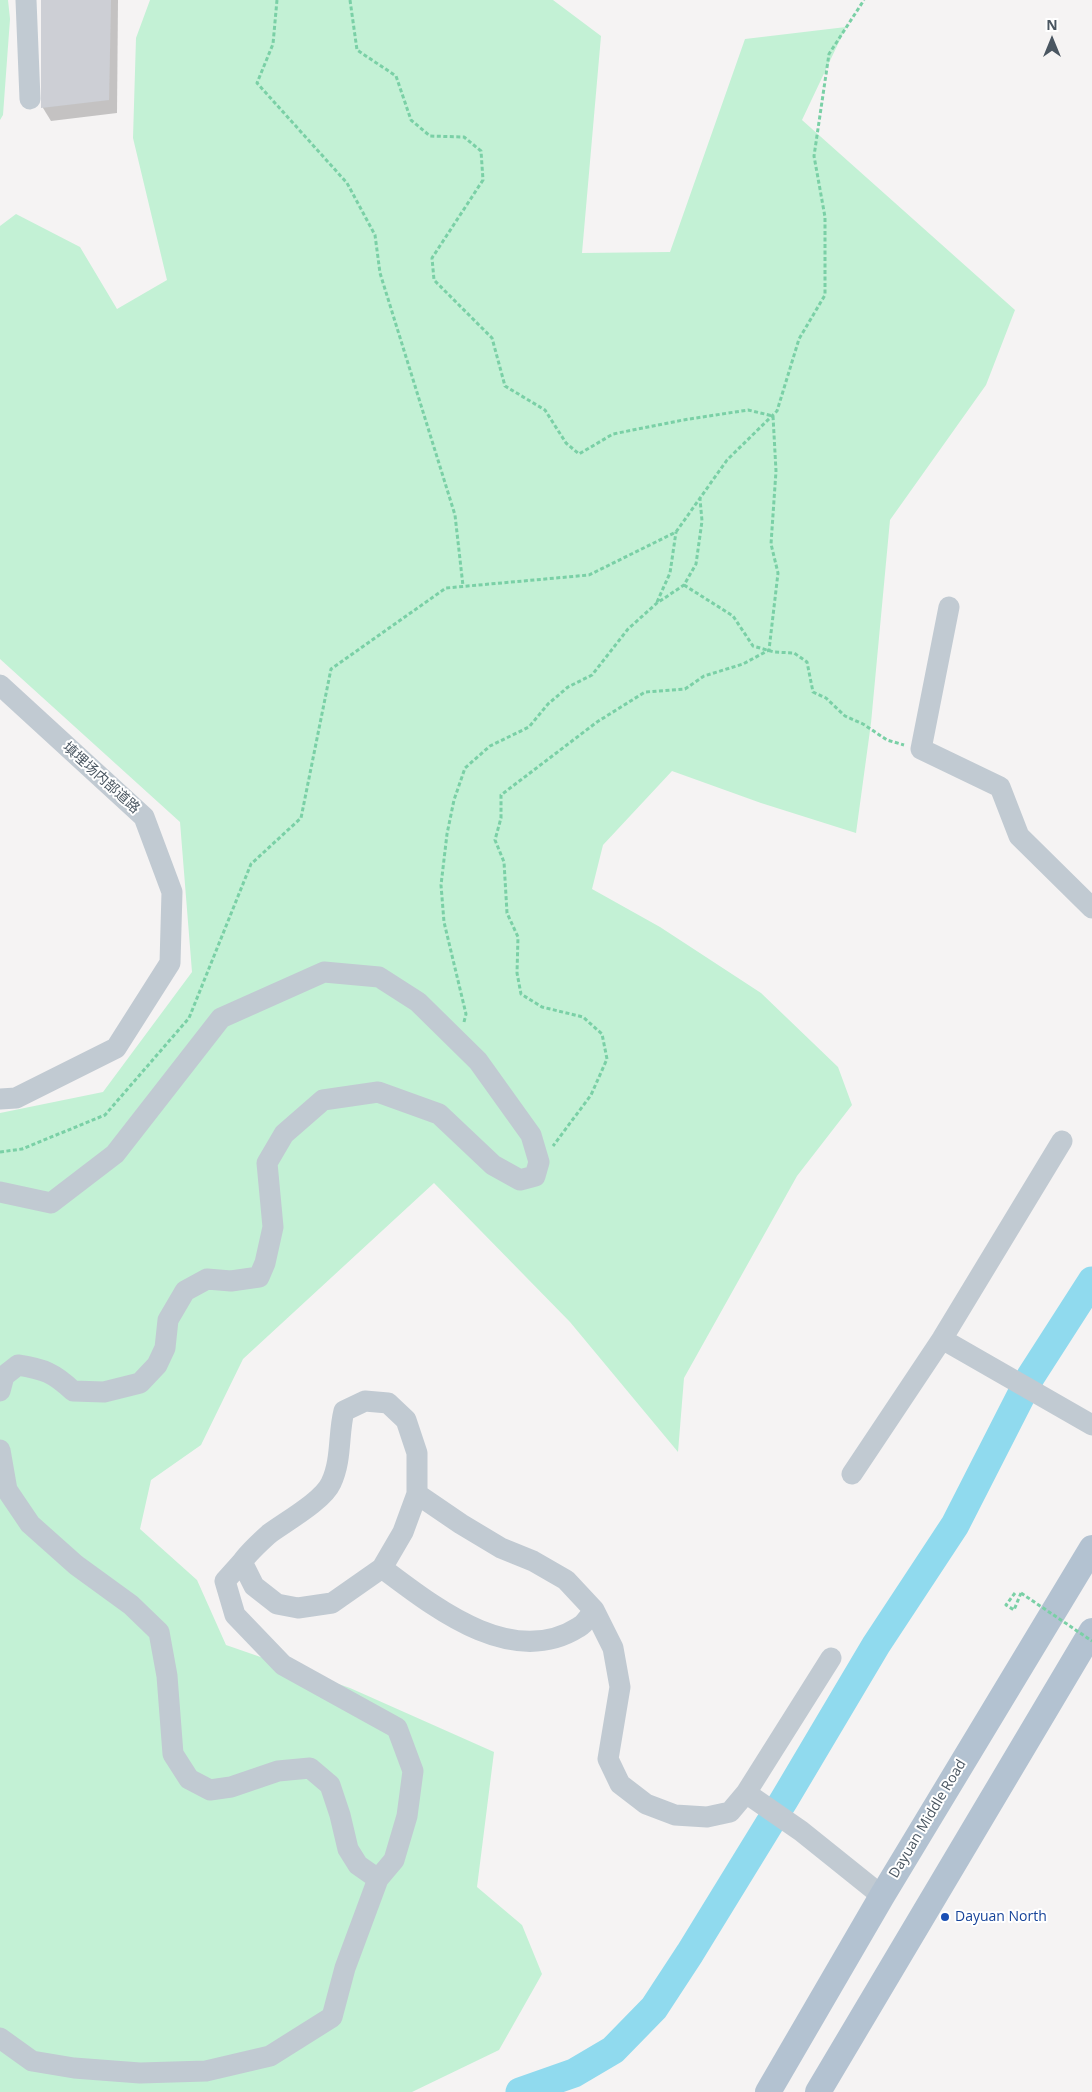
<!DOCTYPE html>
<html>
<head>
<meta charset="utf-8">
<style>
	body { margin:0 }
	#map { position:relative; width:1092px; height:2092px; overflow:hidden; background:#f5f3f3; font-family:"Open Sans",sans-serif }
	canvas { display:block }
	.north { position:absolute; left:1027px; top:15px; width:50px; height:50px; -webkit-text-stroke:4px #fff; paint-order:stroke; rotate:0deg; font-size:14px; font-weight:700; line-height:20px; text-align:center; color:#4a5661 }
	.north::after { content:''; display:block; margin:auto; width:18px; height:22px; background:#4a5661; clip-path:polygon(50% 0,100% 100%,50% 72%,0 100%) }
</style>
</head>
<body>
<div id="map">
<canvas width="1092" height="2092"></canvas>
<div class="north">N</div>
</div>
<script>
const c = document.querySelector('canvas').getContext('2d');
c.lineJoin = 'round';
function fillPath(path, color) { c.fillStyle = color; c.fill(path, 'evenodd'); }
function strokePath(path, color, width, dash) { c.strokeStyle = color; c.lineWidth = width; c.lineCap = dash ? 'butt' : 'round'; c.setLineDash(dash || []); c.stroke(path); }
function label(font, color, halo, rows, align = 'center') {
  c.font = font + ' "Open Sans","Noto Sans SC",sans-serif'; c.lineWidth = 4; c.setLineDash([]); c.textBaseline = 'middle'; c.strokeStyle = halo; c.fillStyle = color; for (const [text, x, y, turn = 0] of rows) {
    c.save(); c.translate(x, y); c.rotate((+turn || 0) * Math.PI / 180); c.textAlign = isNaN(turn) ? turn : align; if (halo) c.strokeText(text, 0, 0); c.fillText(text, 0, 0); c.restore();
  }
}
const green = new Path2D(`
	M0 0H8L10 19 3 115 0 120Z
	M150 0H553L601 36 582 253 670 252 745 39 846 27 802 120 1015 310 986 385 890 520 871 723 856 833 761 803 672 771 603 845 592 889 660 927 761 993 838 1067 852 1105 797 1176 684 1378 678 1452 570 1322 434 1183 243 1359 201 1445 151 1480 140 1529 197 1580 226 1645 350 1688 494 1752 477 1887 522 1925 542 1974 499 2050 412 2092H0V1113L103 1092 192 972 180 822 0 659V226L16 214 80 247 117 309 167 280 133 138 136 38Z`);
const shadow = new Path2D(`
	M42 0H118L117 113 51 121 43 108Z`);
const river = new Path2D(`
	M520 2092 574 2073 613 2050 654 2008 690 1953 784 1800 876 1645 955 1525 1031 1376 1092 1281`);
const building = new Path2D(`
	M41 0H111L109 100 41 108Z`);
const path = new Path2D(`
	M277 0 273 44 257 83 347 183 375 235 380 273 455 515 463 586
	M350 0 357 50 396 76 411 120 430 136 464 137 481 151 483 180 432 258 434 280 492 338 505 386 545 410 566 443 579 454 613 434 683 420 748 410 773 416 776 471 771 544 778 573 769 650 743 664 704 676 685 689 645 692 597 722 501 795V818L495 840 504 862 507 913 518 937 517 973 521 994 542 1007 583 1017 602 1034 607 1059 591 1095 553 1146
	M684 585 733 616 753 646 774 652 794 653 807 662 813 692 826 698 845 716 863 724 887 740 904 745
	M657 602 670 573 676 532
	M464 1022 466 1014 444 922 441 885 447 834 454 800 465 768 490 746 529 727 548 704 568 687 592 675 628 629 657 603 684 585 696 564 702 521 700 499
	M0 1152 22 1149 105 1115 189 1018 251 864 301 818 331 669 446 588 589 575 676 532 727 460 777 411 799 339 825 295V217L814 156 829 54 864 0
	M1015 1593 1006 1605 1014 1610 1021 1593`);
const minor = new Path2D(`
	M26 0 30 99
	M949 607 921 749 1000 787 1019 836 1092 908
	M0 685 144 817 172 892 170 963 116 1048 16 1098 0 1099
	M0 1192 51 1203 115 1154 221 1018 324 972 379 977 418 1002 478 1061 531 1135 539 1162 535 1176 520 1180 493 1165 439 1114 378 1092 323 1100 284 1134 267 1163 273 1227 265 1263 259 1277 231 1281 207 1279 185 1291 168 1320 165 1348 157 1365 140 1383 104 1392 73 1391C54 1373 44 1369 18 1365L4 1376 0 1391
	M942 1339 1092 1425
	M365 1401 388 1403 406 1420 417 1453V1494L403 1532 382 1568 332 1603 298 1608 277 1604 254 1586 242 1562C249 1552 259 1543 269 1534 285 1522 323 1501 331 1483 342 1460 338 1434 344 1411Z
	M0 1450 7 1490 30 1524 76 1565 131 1605 159 1632 167 1676 173 1754 189 1779 210 1790 231 1787 278 1771 310 1768 330 1785 340 1815 348 1849 358 1865 378 1879
	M852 1474 942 1339 1062 1141
	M417 1494 461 1524 501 1548 533 1561 566 1580 594 1610 613 1648 620 1687 608 1759 620 1784 646 1804 675 1815 707 1817 730 1812 746 1793 801 1831 882 1896
	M382 1568C434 1607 512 1670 579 1627 585 1624 590 1615 594 1610
	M746 1793 831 1658
	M0 2038 32 2061 74 2068 140 2073 206 2071 270 2056 332 2017 345 1968 378 1879 394 1860 407 1816 413 1771 397 1728 283 1665 235 1615 225 1581 242 1562`);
const major = new Path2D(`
	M768 2092 882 1896 1092 1548
	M818 2092 1092 1631`);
const pathBridge = new Path2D(`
	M1021 1593 1092 1641`);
const markers = [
	[945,1917,5,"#1a4fb4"]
];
const streetNames = [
	["填埋场内部道路",101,778,42],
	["Dayuan Middle Road",928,1819,-59]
];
const transitNames = [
	["Dayuan North",955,1917]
];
fillPath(green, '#c3f1d5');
fillPath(shadow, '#0003');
strokePath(river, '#90daee', 29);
fillPath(building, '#cdcfd5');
strokePath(path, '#7ad0a6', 3, [4, 2.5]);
strokePath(minor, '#c1cad2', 21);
strokePath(major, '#b3c2d1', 26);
strokePath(pathBridge, '#7ad0a6', 3, [4, 2.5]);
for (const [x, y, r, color] of markers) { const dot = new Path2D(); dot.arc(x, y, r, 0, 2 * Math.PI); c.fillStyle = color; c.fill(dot); strokePath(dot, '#fff', 2); }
label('14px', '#4a5661', '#fff', streetNames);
label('14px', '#164399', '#fff', transitNames, 'left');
</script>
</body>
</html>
